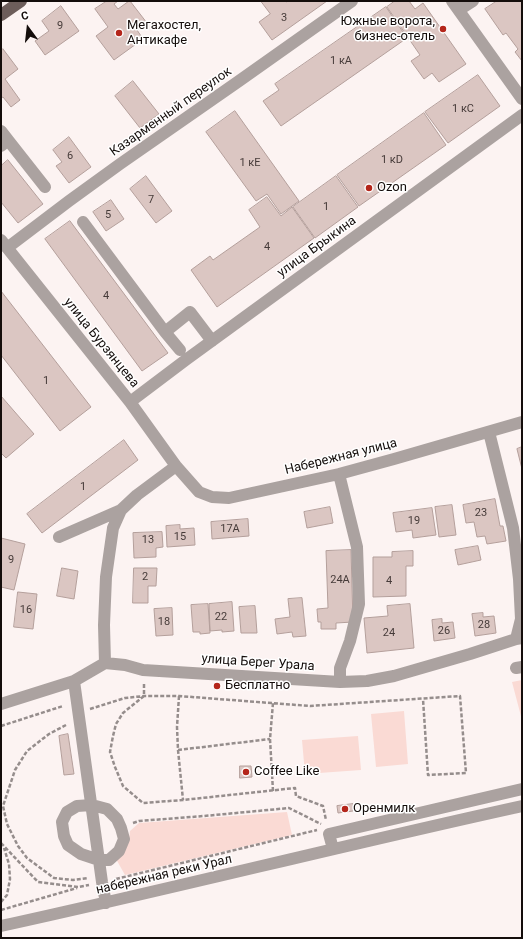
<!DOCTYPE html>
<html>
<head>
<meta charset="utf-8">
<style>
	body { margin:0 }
	#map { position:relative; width:523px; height:939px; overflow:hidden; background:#fcf3f2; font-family:Roboto,sans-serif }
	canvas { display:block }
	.frame { position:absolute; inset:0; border:2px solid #140d0b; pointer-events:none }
	.north { position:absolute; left:8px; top:8px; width:40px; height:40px; -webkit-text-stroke:3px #fff; paint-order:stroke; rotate:345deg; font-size:11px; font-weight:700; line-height:16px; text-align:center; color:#140d0b }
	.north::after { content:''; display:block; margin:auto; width:14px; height:18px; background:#140d0b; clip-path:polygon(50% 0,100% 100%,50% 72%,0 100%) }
</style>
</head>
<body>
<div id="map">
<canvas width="523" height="939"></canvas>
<div class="frame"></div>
<div class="north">С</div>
</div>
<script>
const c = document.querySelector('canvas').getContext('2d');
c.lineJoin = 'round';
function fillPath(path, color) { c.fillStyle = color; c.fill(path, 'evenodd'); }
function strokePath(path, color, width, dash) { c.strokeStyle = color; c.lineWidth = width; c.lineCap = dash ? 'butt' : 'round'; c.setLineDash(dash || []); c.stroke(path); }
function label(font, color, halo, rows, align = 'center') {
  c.font = font + ' Roboto,sans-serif'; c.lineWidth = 3; c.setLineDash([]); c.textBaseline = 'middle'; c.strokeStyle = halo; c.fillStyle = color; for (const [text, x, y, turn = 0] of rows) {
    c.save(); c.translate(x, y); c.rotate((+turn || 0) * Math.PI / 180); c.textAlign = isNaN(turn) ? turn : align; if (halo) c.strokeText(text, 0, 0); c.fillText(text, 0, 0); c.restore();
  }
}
const green = new Path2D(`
	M522 680V720L512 682Z
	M404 711 408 764 376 767 371 714Z
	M358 736 361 770 305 774 302 740Z
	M287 812 292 835 125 875 116 859 129 840 130 831 139 823Z`);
const building = new Path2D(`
	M107 1H118L114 4 118 9 129 1H130L147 23 137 30 143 39 114 60 96 36 108 27 95 9Z
	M261 1H285L286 2 288 1H327L272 40 259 22 270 14Z
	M395 1H409L415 9 423 3 466 64 439 82 432 73 424 79 411 61 420 55 387 7Z
	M497 1H522V61L515 52 518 49 506 33 503 35 485 9Z
	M61 6 79 31 45 55 35 41 49 31 42 21Z
	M386 7 407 38 281 126 263 101 279 90 275 84Z
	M3 49 18 69 5 79 20 100 11 107 3 97 1 98V51Z
	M478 75 500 106 448 143 425 112Z
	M133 81 159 114 140 128 115 96Z
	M235 111 299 201 281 214 267 194 256 201 206 132Z
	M424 113 446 145 359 206 337 175Z
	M69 137 91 167 69 183 56 166 62 162 53 150Z
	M8 160 43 204 18 223 1 202V166Z
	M146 176 172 211 156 223 130 189Z
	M336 176 358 207 315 238 293 207Z
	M267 197 281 216 292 207 314 238 217 307 191 270 210 256 213 260 260 227 249 210Z
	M111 200 124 219 106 231 93 212Z
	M70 221 168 353 142 371 45 239Z
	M1 291 91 407 60 431 1 355Z
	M1 396 34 434 6 458 1 453Z
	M124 440 138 460 42 533 27 514Z
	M522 447V469L517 449Z
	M495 499 500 526H503L506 541 487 544 485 536 477 537 474 522 466 523 463 505Z
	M452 505 456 535 439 537 435 507Z
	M330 507 333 523 307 528 304 512Z
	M432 508 436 535 413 538 412 530 396 532 393 513Z
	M248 519 249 536 212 539 211 522Z
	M180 525V529L194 528 195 545 167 547 166 526Z
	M162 532 163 547 156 548V557L134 558 133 533Z
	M1 538 25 544 14 590 1 587Z
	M478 546 481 560 458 565 455 550Z
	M351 550 353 622 336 623V629H321V622H318L317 609 328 608 326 551Z
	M413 551V566H406V596L373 597V557H392V552Z
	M62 568 78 571 74 599 57 596Z
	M134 568H157L156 586H148V603H133Z
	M18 592 37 594 33 629 14 627Z
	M302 598 306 636 293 637 292 632 277 634 275 619 290 617 288 599Z
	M232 602 234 631 222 632V630L210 631 209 604Z
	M208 604 210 633 200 634V632H193L191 605Z
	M410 604 414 648 367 653 364 618 388 616 387 606Z
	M255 606 257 633H241L239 607Z
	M172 608 173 635 156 636 154 609Z
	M483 613V617L494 616 496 633 475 636 472 614Z
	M442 619V623L453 622 455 638 434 641 432 620Z
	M68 734 74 774 64 775 59 736Z
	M240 766H251L252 777 240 778Z
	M353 804V811L338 813 337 806Z`);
const path = new Path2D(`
	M144 684V696L123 713 116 724 113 736 110 752 115 767 123 786 143 803 183 800 295 788 296 796 323 806 326 820
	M179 696 177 727 178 750 183 800
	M90 709 125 698 144 696H179L310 706 460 696 466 773 428 775 423 699
	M66 725 49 734 27 751 15 770 3 806 7 824 18 846 27 858 54 878 73 880 88 878
	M1 726 63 706
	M178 750 270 739
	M273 791 270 739 273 703
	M133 823 139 821 204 816 289 808 321 824
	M1 843 38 882 78 887 89 885
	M116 879 317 830
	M1 902 7 895 10 879 9 864 4 848
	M1 910 77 888`);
const minor = new Path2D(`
	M452 1 522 99
	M459 10 473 1
	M1 131 8 140 1 146
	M8 140 45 187
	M83 222 165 332 190 312 212 341
	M1 240 130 402 176 466 199 492 212 497 229 498 339 474 394 459 522 422
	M7 248 69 201 120 164 239 81 352 1
	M165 332 180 350
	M130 402 187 359 522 115
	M489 432 513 528 519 579 521 619 516 639
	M339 474 357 547 359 604 350 641 340 668V682
	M59 537 121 510
	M105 663 104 625 106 577 113 528 121 510 137 495 176 466
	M516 668 522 667
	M74 681 102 882 106 903
	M1 704 74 681 105 663 125 665 143 670 340 682 367 681 394 676 470 654 516 639 522 638
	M92 805 107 809 117 819 121 828 124 839 119 851 109 860H99L81 854 68 845 64 836 62 822 67 812 77 806Z
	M333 849 329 834 522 789
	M1 926C175 888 348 844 522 806`);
const major = new Path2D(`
	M1 15 21 1`);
const markers = [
	[443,29,4,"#b4251a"],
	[119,33,4,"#b4251a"],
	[369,188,4,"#b4251a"],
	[217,686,4,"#b4251a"],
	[246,772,4,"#b4251a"],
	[345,809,4,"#b4251a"]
];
const numberNames = [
	["3",284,18],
	["9",60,26],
	["1 кA",341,61],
	["1 кС",463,109],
	["6",70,156],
	["1 кD",392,160],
	["1 кE",250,163],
	["7",151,200],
	["1",326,207],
	["5",108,215],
	["4",267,247],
	["4",106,296],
	["1",46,381],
	["1",83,487],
	["23",481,513],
	["19",414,521],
	["17А",230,529],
	["15",180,537],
	["13",148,540],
	["9",11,560],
	["2",145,577],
	["24А",340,580],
	["4",389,581],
	["16",26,610],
	["22",221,617],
	["18",164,622],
	["28",484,625],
	["26",444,631],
	["24",389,633]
];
const poiNames = [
	["Южные ворота,",435,22,"right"],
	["бизнес-отель",435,37,"right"],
	["Мегахостел,",127,26],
	["Антикафе",127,41],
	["Ozon",377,188],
	["Бесплатно",225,686],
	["Coffee Like",254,772],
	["Оренмилк",353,809]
];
const streetNames = [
	["Казарменный переулок",171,112,-35],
	["улица Брыкина",317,247,-36],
	["улица Бурзянцева",101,343,51],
	["Набережная улица",341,457,-14],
	["улица Берег Урала",258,663,4],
	["набережная реки Урал",164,875,-13]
];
fillPath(green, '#fadad4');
fillPath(building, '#dbc6c2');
strokePath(building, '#b49f9b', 1);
strokePath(path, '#958d8c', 2.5, [4, 2]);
strokePath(minor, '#aba2a0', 12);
strokePath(major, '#6d5d5a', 12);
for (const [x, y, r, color] of markers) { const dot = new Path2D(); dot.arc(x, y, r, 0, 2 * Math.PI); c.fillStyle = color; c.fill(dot); strokePath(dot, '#fff', 1.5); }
label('11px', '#463b39', null, numberNames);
label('13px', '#140d0b', '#fff', poiNames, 'left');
label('13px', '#140d0b', '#fff', streetNames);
</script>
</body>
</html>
